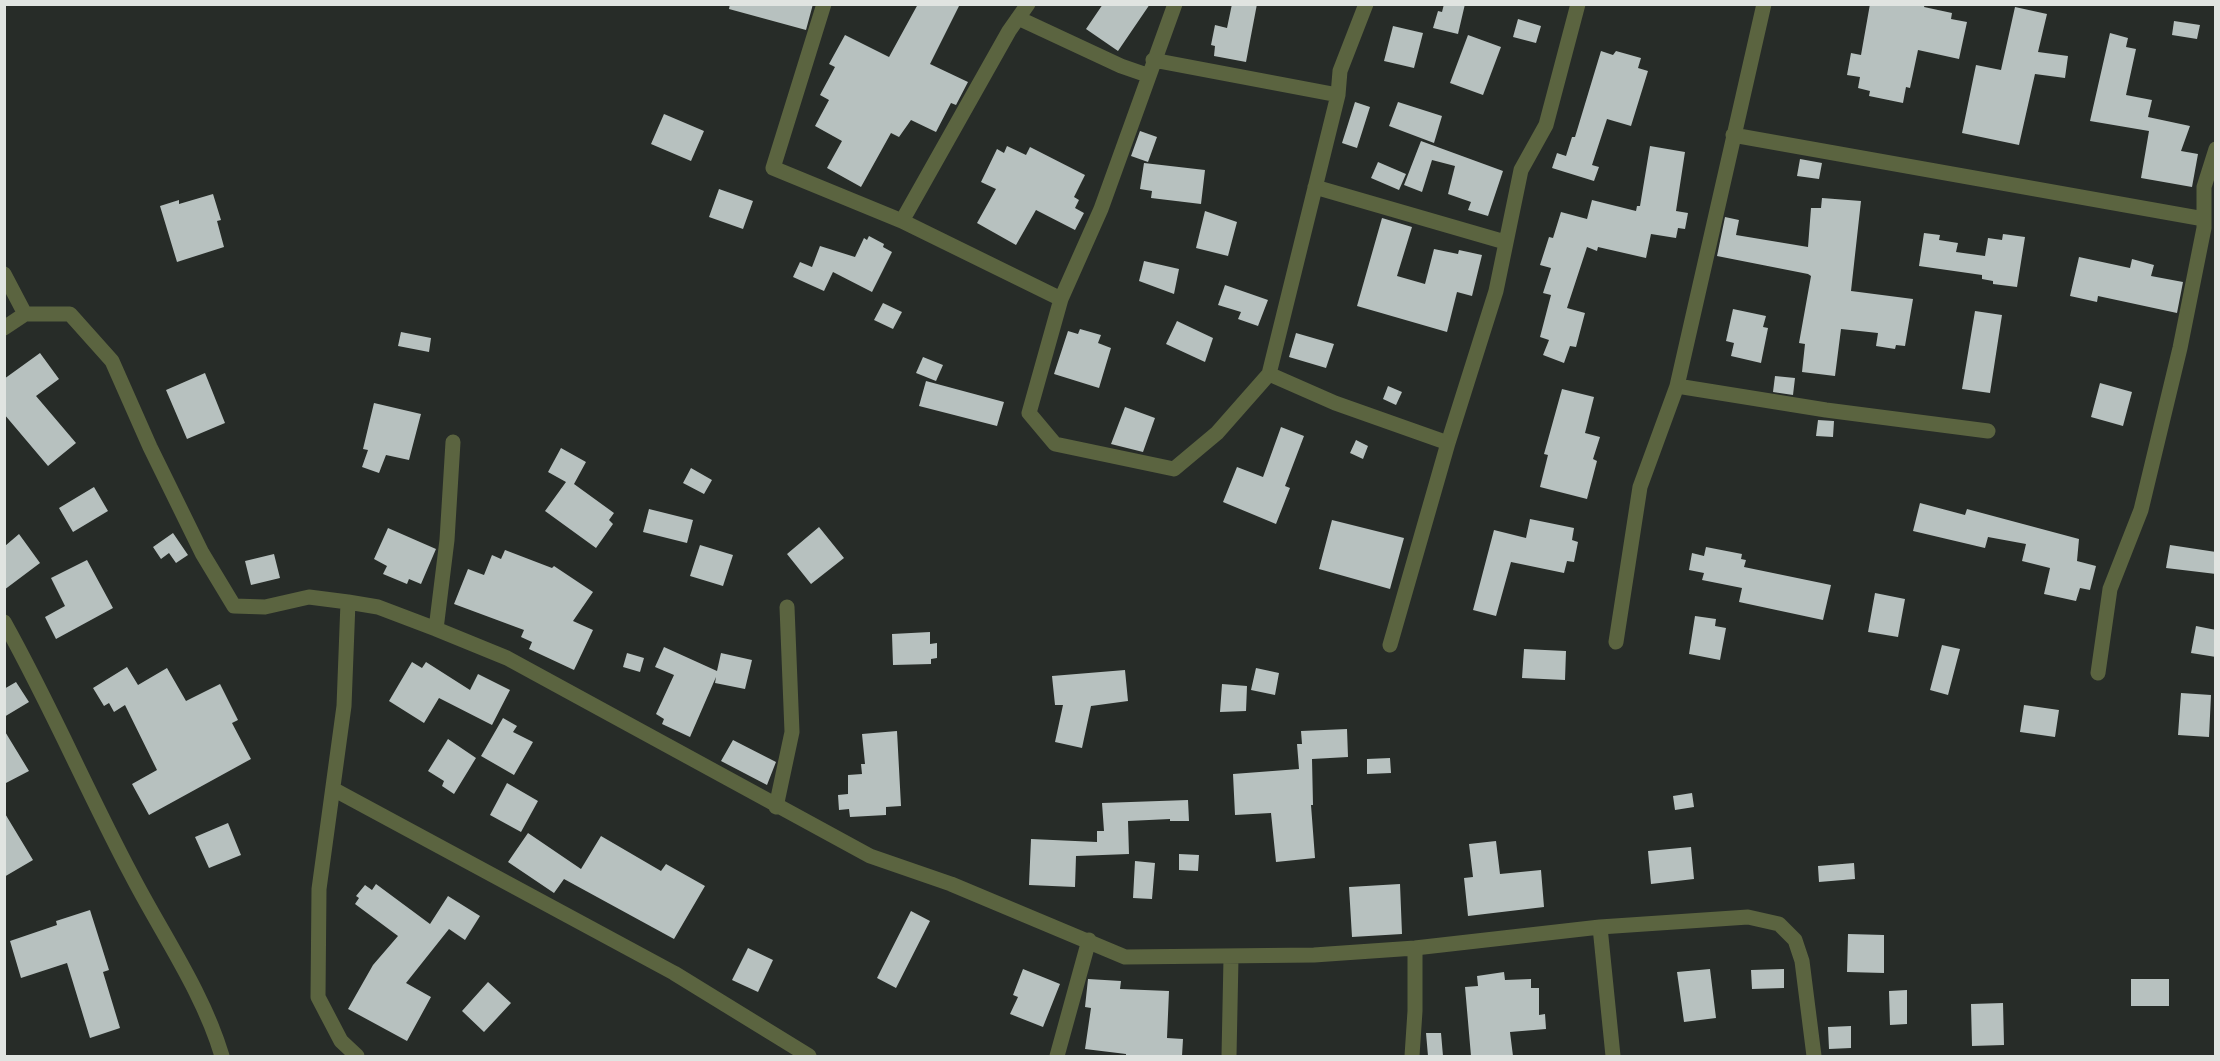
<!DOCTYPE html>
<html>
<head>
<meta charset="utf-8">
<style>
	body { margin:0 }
	#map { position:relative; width:2220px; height:1061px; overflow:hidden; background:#272c28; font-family:Quicksand,sans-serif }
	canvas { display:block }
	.frame { position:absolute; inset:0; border:6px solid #e0e4e1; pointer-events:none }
</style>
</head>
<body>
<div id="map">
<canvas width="2220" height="1061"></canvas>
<div class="frame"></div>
</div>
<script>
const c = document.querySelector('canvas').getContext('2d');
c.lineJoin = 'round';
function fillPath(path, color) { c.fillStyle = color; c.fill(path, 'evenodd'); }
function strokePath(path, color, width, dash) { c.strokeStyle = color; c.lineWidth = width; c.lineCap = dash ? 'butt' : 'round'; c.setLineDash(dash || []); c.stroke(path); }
const building = new Path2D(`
	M730 4H813L806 30 729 9Z
	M918 4H960L930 64 968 82 956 105 951 103 936 132 911 120 899 137 891 133 861 187 827 168 842 141 815 126 829 100 820 95 835 67 829 64 845 35 889 57Z
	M1103 4H1150L1118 51 1086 29Z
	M1232 4H1257L1246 62 1214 56 1215 46 1211 45 1215 25 1227 28Z
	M1444 4H1465L1458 34 1433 28 1438 11 1442 12Z
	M1870 4H1925L1924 7 1952 13 1951 19 1967 22 1959 59 1918 50 1910 88 1906 87 1903 103 1869 96 1870 91 1858 88 1860 77 1847 75 1851 53 1861 55Z
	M2015 7 2047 14 2038 52 2068 56 2065 78 2035 74 2019 145 1962 133 1976 65 2001 70Z
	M1518 19 1541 26 1536 43 1513 37Z
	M2174 21 2200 25 2197 39 2172 35Z
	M1393 26 1423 33 1414 68 1384 61Z
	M2110 33 2128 38 2126 47 2136 49 2126 95 2152 100 2148 117 2190 126 2181 151 2198 154 2192 187 2141 178 2149 131 2090 121Z
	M1468 35 1501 47 1483 95 1450 83Z
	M1601 51 1613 55 1616 51 1641 58 1638 68 1648 71 1631 126 1607 119 1592 165 1599 167 1594 181 1552 168 1557 153 1566 156 1572 137H1575Z
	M1355 102 1370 107 1357 148 1342 143Z
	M1398 102 1442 116 1434 143 1389 126Z
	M664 114 704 131 691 161 651 144Z
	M1140 131 1157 137 1148 162 1131 156Z
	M1421 141 1503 171 1488 216 1468 210 1471 202 1448 194 1455 166 1432 160 1422 192 1404 185Z
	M1007 146 1026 155 1030 147 1085 175 1074 197 1079 200 1075 208 1084 213 1075 230 1036 210 1016 245 977 223 996 189 981 182 997 149 1004 153Z
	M1650 146 1685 152 1676 211 1688 213 1685 229 1678 228 1676 238 1651 234 1646 258 1598 247 1597 251 1587 247 1567 308 1585 313 1576 347 1570 346 1564 363 1543 355 1549 340 1540 337 1551 295 1543 293 1551 268 1540 265 1549 237 1553 238 1561 212 1587 219 1592 200 1636 211 1637 206H1640Z
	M1800 159 1822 163 1819 179 1797 176Z
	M1378 162 1406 174 1399 190 1371 178Z
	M1144 163 1205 170 1201 204 1151 198 1152 191 1140 189Z
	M719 189 753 201 743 229 709 217Z
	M213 194 221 220 217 221 224 247 177 262 160 206 179 200V204Z
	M1822 198 1861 201 1851 291 1913 299 1905 346 1896 345 1895 349 1876 346 1878 333 1841 329 1835 376 1802 372 1805 344 1799 343 1811 276 1808 274 1717 256 1725 217 1739 220 1736 235 1808 247 1811 208H1821Z
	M1205 211 1237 222 1228 256 1196 248Z
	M1382 218 1412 227 1397 276 1425 284 1434 249 1458 254 1459 250 1482 255 1472 296 1457 292 1447 332 1357 306Z
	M1924 233 1940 235 1939 240 1958 243 1956 252 1985 256 1988 238 2002 240 2003 234 2025 237 2017 287 1993 284V281L1982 279V275L1919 266Z
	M869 236 884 244 883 247 892 252 872 292 833 272 824 291 793 277 800 262 812 267 820 246 855 257 864 238 867 240Z
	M2079 257 2130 268 2132 259 2154 265 2151 276 2183 282 2177 313 2098 296 2097 302 2070 296Z
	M1144 261 1179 269 1174 294 1139 281Z
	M1225 285 1268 300 1258 326 1238 319 1241 312 1218 305Z
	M883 303 902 312 893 329 874 320Z
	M1733 309 1766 316 1763 327 1768 328 1761 363 1731 356 1734 343 1726 341Z
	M1975 311 2002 315 1990 393 1962 389Z
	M1177 321 1213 338 1205 362 1166 344Z
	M1080 329 1101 335 1098 343 1111 348 1099 388 1054 374 1068 331 1078 334Z
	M401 332 431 338 429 352 398 346Z
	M1296 333 1334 344 1326 368 1289 357Z
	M40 353 59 379 36 396 76 443 48 466 4 414V379Z
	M923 357 943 365 936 381 916 373Z
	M205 373 225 423 187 439 166 390Z
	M1775 376 1795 378 1793 395 1773 392Z
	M926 381 1004 402 997 426 919 406Z
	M2100 383 2132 392 2123 426 2091 417Z
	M1388 386 1402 392 1396 405 1383 399Z
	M1562 389 1594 397 1585 433 1600 437 1593 459 1597 461 1587 499 1540 487 1548 455 1544 454Z
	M374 403 421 414 409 460 386 455 379 473 362 467 368 450 363 449Z
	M1125 407 1155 418 1143 452 1111 444Z
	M1818 420 1834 421 1833 437 1816 436Z
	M1281 427 1304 436 1285 486 1290 488 1276 524 1223 502 1237 467 1263 477Z
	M1356 440 1368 446 1363 459 1350 453Z
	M561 448 586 462 574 484 614 513 609 520 613 524 596 548 545 511 566 482 548 472Z
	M691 468 712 480 704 494 683 483Z
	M94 487 108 511 73 532 59 508Z
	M1920 503 1965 515 1967 509 2079 539 2077 561 2096 566 2090 590 2080 588 2076 601 2044 594 2050 568 2022 561 2026 544 1988 537 1985 548 1913 531Z
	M649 509 693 520 687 543 643 532Z
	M1530 519 1574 528 1572 540 1578 542 1574 562 1567 561 1564 573 1511 562 1496 616 1473 610 1494 530 1526 538Z
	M1332 520 1404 538 1390 589 1319 569Z
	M819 527 844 558 811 584 787 554Z
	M388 528 436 549 421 584 409 579 407 584 383 574 387 566 374 559Z
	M173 533 188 555 176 563 169 553 161 559 153 547Z
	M19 534 40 563 4 590 5 546Z
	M700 545 733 555 723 586 690 576Z
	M2170 545 2216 552V574L2166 568Z
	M1706 547 1742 554 1741 559 1746 560 1744 567 1831 585 1823 620 1739 602 1742 588 1702 580 1704 573 1689 570 1692 553 1704 556Z
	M505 550 552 568 554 566 593 592 573 621 593 630 574 670 529 649 532 642 521 637 524 630 454 604 468 569 484 575 492 555 501 559Z
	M274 554 280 578 251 585 245 561Z
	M87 560 113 608 56 639 45 617 65 606 51 578Z
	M1875 593 1905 599 1898 637 1868 632Z
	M1695 616 1716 619 1715 626 1726 628 1720 660 1689 654Z
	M2196 626 2216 630V657L2191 653Z
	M930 632V644L937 643V658L931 659V664L893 665 892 634Z
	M1942 645 1960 649 1948 695 1930 690Z
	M664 647 717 671 721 653 752 660 745 689 715 683 716 677 690 737 662 724 664 719 656 714 674 675 655 667Z
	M1524 649 1566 651 1565 680 1522 678Z
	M627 653 644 658 640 672 623 667Z
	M412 662 422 668 426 662 470 690 478 674 510 690 492 725 439 698 424 723 389 701Z
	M127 667 138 685 167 668 186 701 220 684 238 720 232 723 251 759 149 815 132 784 157 770 125 705 114 712 109 703 104 706 93 688Z
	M1256 668 1279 673 1275 695 1251 690Z
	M1125 670 1128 701 1091 706 1082 748 1055 742 1063 705H1055L1052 676Z
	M16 682 29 702 4 717V689Z
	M1222 684 1247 686 1246 711 1220 712Z
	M2181 693 2211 695 2209 737 2178 735Z
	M2024 705 2059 710 2055 737 2020 732Z
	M503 718 517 726 513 732 533 742 514 775 481 756Z
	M1347 729 1348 757 1312 759 1313 805H1311L1315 858 1276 862 1271 813 1235 815 1233 774 1299 769 1297 744H1302L1301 731Z
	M4 730 29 771 4 784Z
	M897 731 901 806 886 807V815L850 817 849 809 839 810 838 795 848 794V775L862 774 861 764H865L862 734Z
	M448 739 476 758 454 794 442 786 444 781 428 771Z
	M733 740 776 762 767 785 721 761Z
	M1390 758 1391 773 1367 774V759Z
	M507 783 538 801 521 832 490 815Z
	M1692 793 1694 807 1675 810 1673 796Z
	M1188 800 1189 821H1170V819L1128 821 1129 854 1076 856 1075 887 1029 885 1031 839 1097 842V831H1104L1102 803Z
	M4 812 33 860 4 877Z
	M228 823 241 855 209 868 195 837Z
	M528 833 581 869 601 836 661 871 666 864 705 886 674 939 564 879 554 893 508 862Z
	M1496 841 1500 874 1541 870 1544 907 1468 916 1464 878 1473 877 1469 844Z
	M1691 847 1694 879 1651 884 1648 851Z
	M1179 854 1199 855 1198 871 1179 870Z
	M1135 861 1155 863 1152 899 1133 898Z
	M1854 863 1855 879 1819 882 1818 866Z
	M376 884 430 924 448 896 480 916 465 940 449 929 406 983 431 997 407 1041 348 1009 373 965 398 936 355 904 359 898 356 896 365 885 372 890Z
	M1400 884 1402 934 1352 937 1349 887Z
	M90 910 109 970 103 972 120 1028 90 1038 67 963 21 978 10 941 57 925 56 921Z
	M911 911 930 921 896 988 877 978Z
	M1848 934 1884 935V973L1847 972Z
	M748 948 773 960 758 992 732 980Z
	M1023 969 1060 984 1043 1027 1010 1014 1018 997 1013 995Z
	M1710 969 1716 1018 1684 1022 1677 972Z
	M1784 969V988L1752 989 1751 970Z
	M1504 972 1505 980 1531 979V988H1539V1015L1545 1014 1546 1029 1510 1032 1513 1056H1471L1465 987 1478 986 1477 976Z
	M1088 979 1121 981 1120 989 1169 991 1167 1038 1183 1039 1182 1056H1126V1054L1085 1049 1091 1008 1085 1007Z
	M2131 979H2169V1006H2131Z
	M488 982 511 1003 484 1032 462 1011Z
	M1907 990V1024L1890 1025 1889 991Z
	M2003 1003 2004 1045 1972 1046 1971 1004Z
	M1851 1026V1048L1829 1049 1828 1027Z
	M1426 1033H1441L1443 1056H1428Z`);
const street = new Path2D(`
	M824 4 773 168 902 221 1061 299
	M1175 4 1101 209 1061 299 1029 413 1055 444 1174 469 1217 433 1269 374
	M1018 18 1121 66 1147 75
	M1153 60 1338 95 1340 71 1366 4
	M1338 95 1269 374 1335 403 1448 443
	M1733 135 2204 219
	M1315 187 1505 242
	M902 221 1009 31 1028 4
	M4 274 25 314
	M4 328 25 314H70L112 361 150 447 202 553 234 606 265 607 309 597 348 602 378 607 436 629 507 658 870 856 951 884 1125 957 1314 955 1415 948 1600 927 1748 917 1779 924 1795 940 1802 961 1814 1056
	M1677 386 1826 410 1988 431
	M348 602 344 706 319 889 318 997 341 1041 357 1056
	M4 622C50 704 87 791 131 874 162 934 203 992 222 1056
	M436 629 447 540 453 442
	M1616 642 1640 487 1677 386 1764 4
	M1390 645 1448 443 1496 291 1521 170 1546 125 1578 4
	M2098 673 2110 589 2141 510 2180 348 2204 228V187L2216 149
	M333 789 674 973 809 1056
	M776 807 792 732 787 607
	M1600 927 1613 1056
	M1057 1056 1089 940
	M1229 1056 1231 958
	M1412 1056 1415 1011V948`);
fillPath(building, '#b7c1bf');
strokePath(street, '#5b6440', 15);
</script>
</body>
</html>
